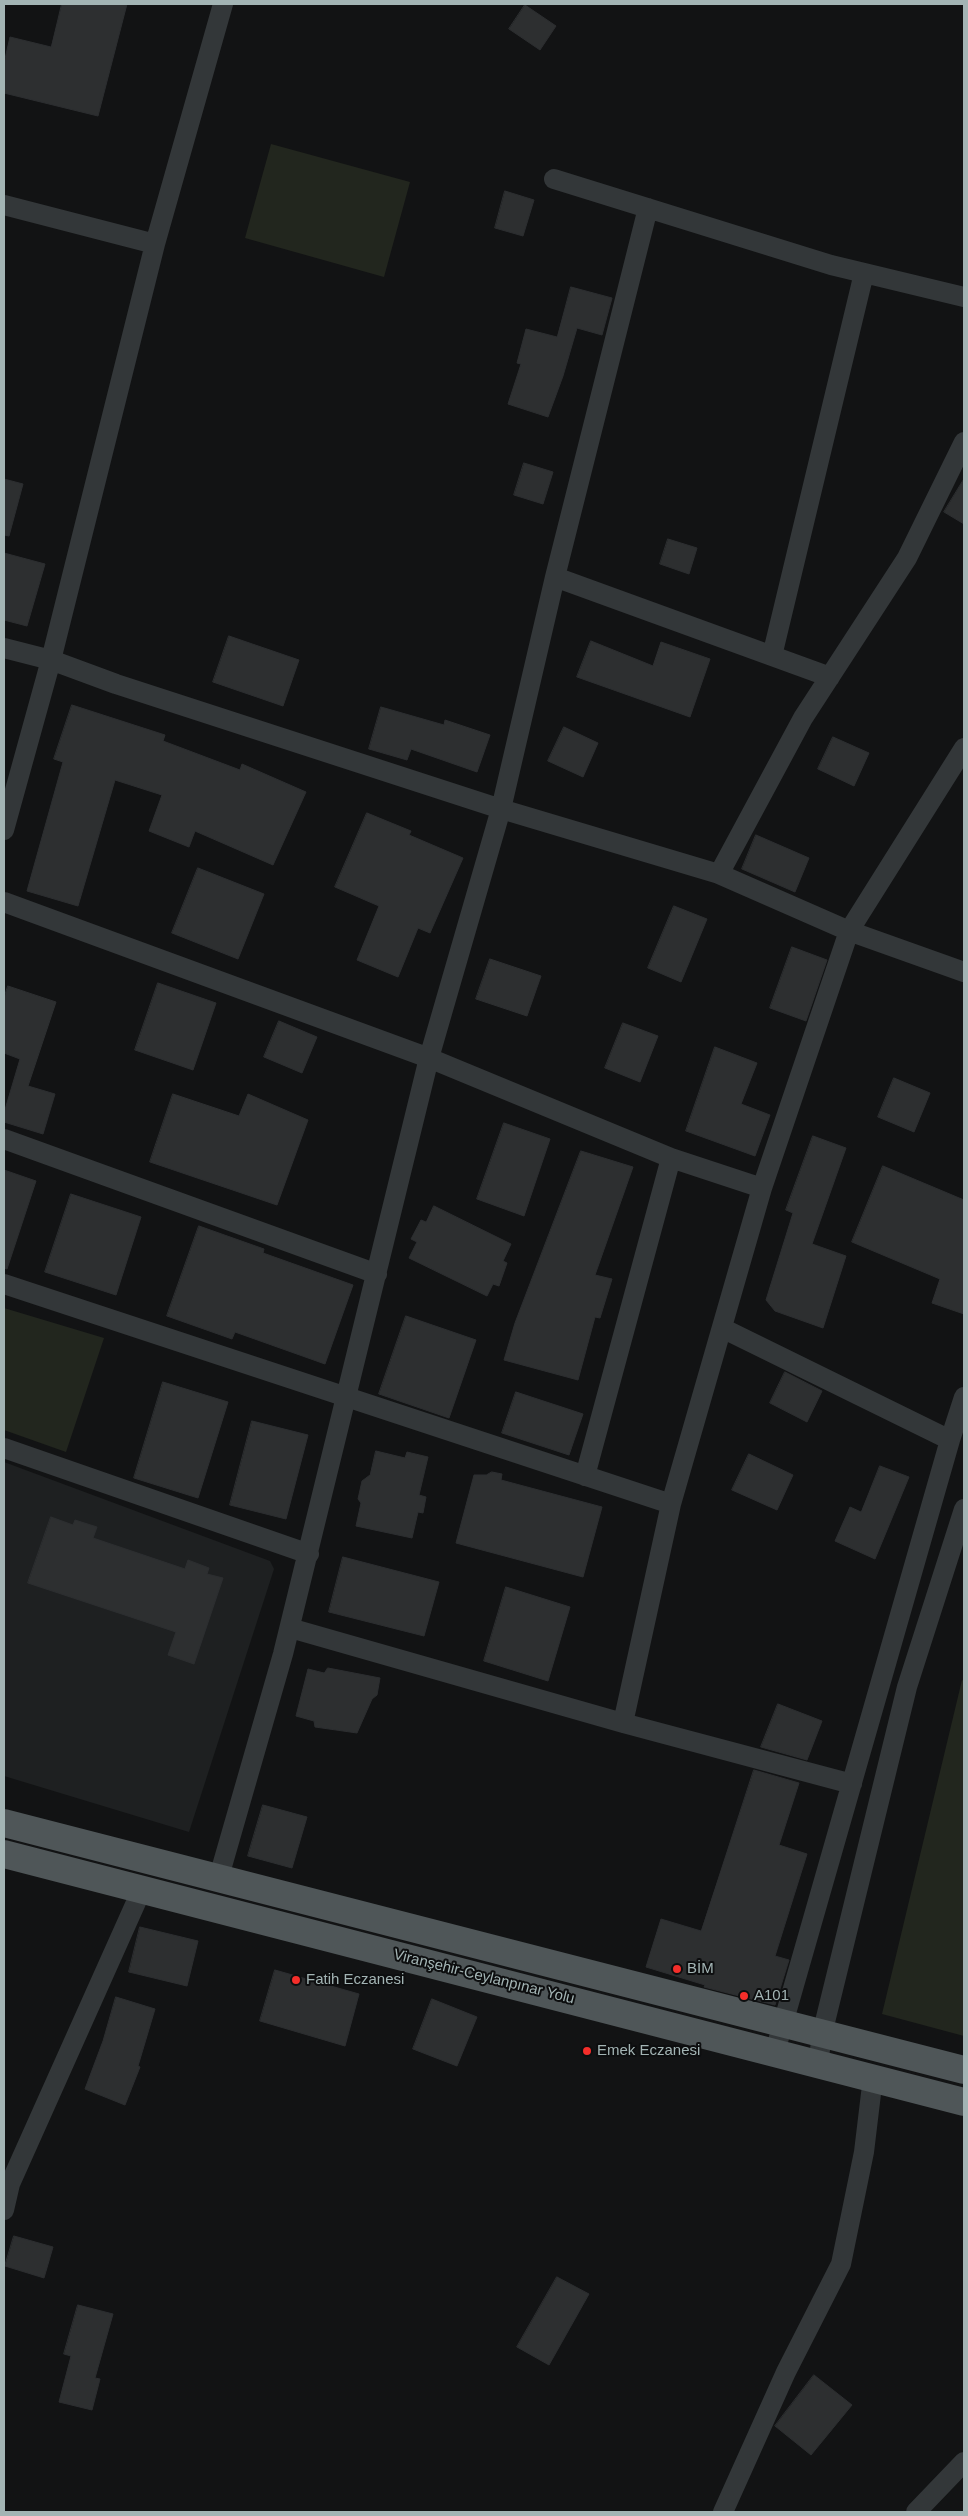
<!DOCTYPE html>
<html>
<head>
<meta charset="utf-8">
<style>
	body { margin:0 }
	#map { position:relative; width:968px; height:2516px; overflow:hidden; background:#121314; font-family:Arial,sans-serif }
	canvas { display:block }
	.frame { position:absolute; inset:0; border:5px solid #a3b4b4; pointer-events:none }
</style>
</head>
<body>
<div id="map">
<canvas width="968" height="2516"></canvas>
<div class="frame"></div>
</div>
<script>
const c = document.querySelector('canvas').getContext('2d');
c.lineJoin = 'round';
function fillPath(path, color) { c.fillStyle = color; c.fill(path, 'evenodd'); }
function strokePath(path, color, width, dash) { c.strokeStyle = color; c.lineWidth = width; c.lineCap = dash ? 'butt' : 'round'; c.setLineDash(dash || []); c.stroke(path); }
function label(font, color, halo, rows, align = 'center') {
  c.font = font + ' Arial,sans-serif'; c.lineWidth = 4; c.setLineDash([]); c.textBaseline = 'middle'; c.strokeStyle = halo; c.fillStyle = color; for (const [text, x, y, turn = 0] of rows) {
    c.save(); c.translate(x, y); c.rotate((+turn || 0) * Math.PI / 180); c.textAlign = isNaN(turn) ? turn : align; if (halo) c.strokeText(text, 0, 0); c.fillText(text, 0, 0); c.restore();
  }
}
const built = new Path2D(`
	M4 1462 270 1561 274 1569 189 1832 4 1776Z`);
const green = new Path2D(`
	M271 144 410 182 384 277 245 238Z
	M4 1308 104 1338 66 1452 4 1430Z
	M962 1680 964 1681V2036L882 2014Z`);
const building = new Path2D(`
	M62 4H127L98 116 4 93V63L10 37 51 47Z
	M525 5 556 26 540 50 509 29Z
	M505 191 534 200 523 236 495 228Z
	M571 287 612 298 602 335 577 328 563 376 548 417 508 404 521 364 517 363 526 329 557 337Z
	M524 463 553 472 543 504 514 495Z
	M4 479 23 484 9 536 4 535Z
	M964 479V524L944 512Z
	M668 539 697 548 689 574 660 564Z
	M4 553 45 564 27 626 4 620Z
	M229 636 299 660 283 706 213 682Z
	M591 641 653 666 661 642 710 659 690 717 577 677Z
	M72 705 165 735 163 741 240 770 242 764 306 792 273 865 195 831 189 847 149 831 162 795 115 780 78 906 27 891 63 762 54 759Z
	M381 707 444 725 445 720 490 735 477 772 411 749 407 760 369 749Z
	M564 727 598 743 583 777 548 761Z
	M833 737 869 753 854 786 818 769Z
	M367 813 411 831 409 835 463 858 430 933 418 928 398 977 357 960 379 906 335 887Z
	M756 835 809 858 795 892 742 869Z
	M198 868 264 894 238 959 172 933Z
	M674 906 707 919 681 982 648 968Z
	M792 947 827 960 806 1021 770 1008Z
	M490 959 541 976 527 1016 476 999Z
	M158 983 216 1003 193 1070 135 1050Z
	M8 986 56 1002 28 1086 55 1094 43 1134 4 1122V1113L20 1059 4 1053V998Z
	M279 1021 317 1037 302 1073 264 1057Z
	M623 1023 658 1036 640 1082 605 1068Z
	M715 1047 757 1063 741 1104 770 1115 755 1156 686 1131Z
	M894 1078 930 1093 914 1132 878 1117Z
	M173 1094 239 1116 248 1094 308 1120 277 1205 150 1162Z
	M504 1123 550 1139 524 1216 477 1199Z
	M813 1136 846 1148 812 1244 846 1256 823 1328 775 1311 766 1300 793 1213 786 1210Z
	M581 1151 633 1167 595 1275 612 1279 600 1318 595 1317 578 1380 504 1360 515 1323Z
	M883 1166 964 1200V1314L932 1303 940 1279 852 1242Z
	M4 1170 36 1181 7 1269 4 1268Z
	M71 1194 141 1217 116 1295 45 1272Z
	M434 1206 511 1244 503 1261 507 1263 499 1286 493 1284 487 1296 409 1258 417 1242 411 1239 421 1220 426 1222Z
	M199 1226 264 1249 263 1253 353 1285 325 1364 235 1332 232 1339 167 1316Z
	M406 1316 476 1340 449 1418 379 1394Z
	M785 1372 822 1391 807 1422 770 1403Z
	M163 1382 228 1402 198 1498 134 1478Z
	M516 1392 583 1414 569 1455 502 1433Z
	M252 1421 308 1435 286 1519 230 1505Z
	M376 1451 405 1458 407 1452 428 1457 419 1495 426 1497 423 1513 418 1512 412 1538 356 1526 361 1503 358 1499 362 1481 370 1475Z
	M749 1454 793 1475 777 1510 732 1490Z
	M880 1466 909 1477 875 1559 835 1541 850 1507 861 1512Z
	M492 1472 502 1474 501 1480 602 1507 583 1577 456 1543 474 1475H486Z
	M51 1517 73 1525 75 1520 97 1527 93 1538 185 1569 188 1560 209 1568 207 1574 223 1578 194 1664 168 1655 176 1632 28 1583Z
	M343 1557 439 1582 424 1636 329 1612Z
	M506 1587 570 1607 548 1681 484 1661Z
	M328 1668 380 1678 377 1695 372 1699 357 1733 315 1727 314 1721 296 1716 308 1669 324 1673Z
	M778 1704 822 1721 807 1760 761 1747Z
	M754 1770 799 1783 779 1845 807 1854 775 1956 789 1960 775 2005 704 1987 705 1985 646 1967 661 1919 701 1931Z
	M263 1805 307 1817 292 1868 248 1856Z
	M140 1927 198 1941 187 1986 129 1972Z
	M275 1970 359 1994 345 2046 260 2021Z
	M116 1997 155 2009 138 2066 140 2067 125 2105 85 2089 103 2041Z
	M432 1999 477 2017 457 2066 413 2049Z
	M14 2236 53 2247 44 2278 5 2266Z
	M557 2277 589 2294 549 2365 517 2347Z
	M78 2305 113 2314 95 2378 100 2379 92 2410 59 2402 71 2356 64 2354Z
	M814 2375 852 2405 811 2455 775 2426Z`);
const street = new Path2D(`
	M554 179 831 265 964 297
	M4 205 155 244
	M555 577 830 677
	M4 648 51 660 116 684 501 809 719 874 849 931 964 972
	M772 656 864 273
	M4 830 51 660 155 244 223 4
	M719 874 803 718 907 558 964 442
	M4 902 429 1058 671 1158 762 1188
	M4 1139 377 1274
	M4 1284 671 1504
	M722 1328 950 1440
	M4 1448 309 1554
	M585 1476 671 1158
	M290 1628 623 1723 852 1784
	M623 1723 671 1504 762 1188 849 931 964 748
	M218 1880 283 1654 429 1058 501 809 555 577 648 208
	M774 2055 950 1440 964 1397
	M818 2065 822 2034 907 1687 964 1509
	M4 2210 10 2184 142 1889
	M723 2512 786 2372 841 2264 864 2152 873 2077
	M916 2512 964 2462`);
const primary = new Path2D(`
	M4 1823 964 2070
	M4 1854 964 2102`);
const markers = [
	[677,1969,5,"#f42e2a"],
	[296,1980,5,"#f42e2a"],
	[744,1996,5,"#f42e2a"],
	[587,2051,5,"#f42e2a"]
];
const poiNames = [
	["BİM",687,1969],
	["Fatih Eczanesi",306,1980],
	["A101",754,1996],
	["Emek Eczanesi",597,2051]
];
const streetNames = [
	["Viranşehir-Ceylanpınar Yolu",484,1977,14]
];
fillPath(built, '#1e2021');
fillPath(green, '#22261e');
fillPath(building, '#2d2f30');
strokePath(building, '#2c2e30', 1);
strokePath(street, '#333739', 20);
strokePath(primary, '#4f5658', 28);
for (const [x, y, r, color] of markers) { const dot = new Path2D(); dot.arc(x, y, r, 0, 2 * Math.PI); c.fillStyle = color; c.fill(dot); strokePath(dot, '#0d0e0f', 2); }
label('15px', '#a3b4b4', '#0d0e0f', poiNames, 'left');
label('15px', '#a3b4b4', '#0d0e0f', streetNames);
</script>
</body>
</html>
